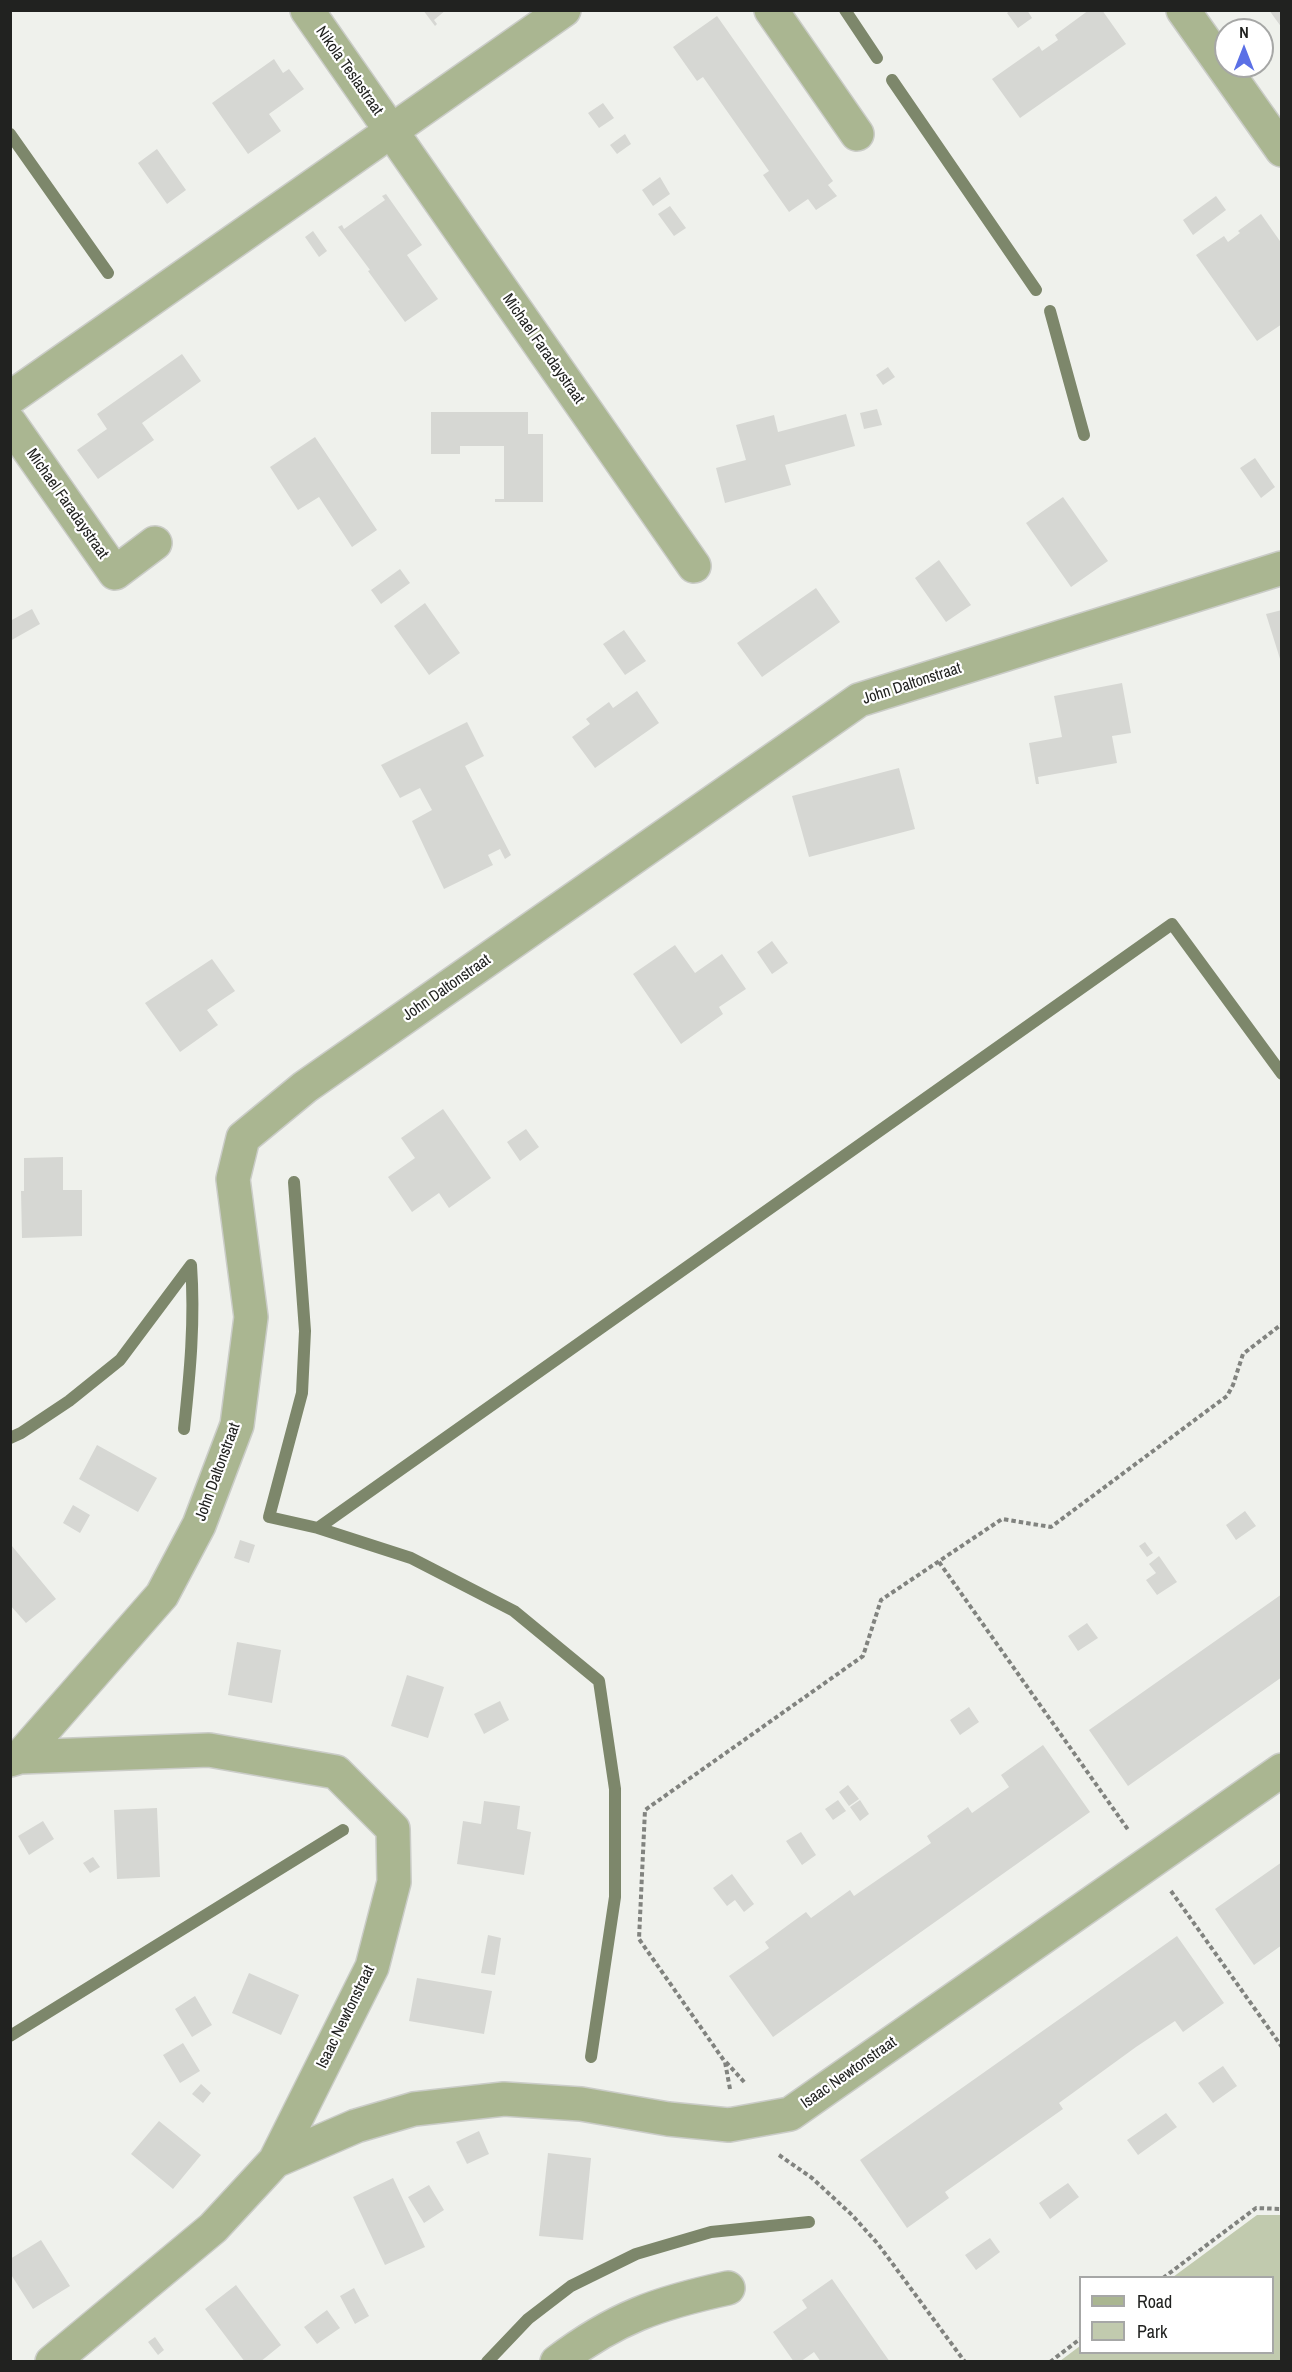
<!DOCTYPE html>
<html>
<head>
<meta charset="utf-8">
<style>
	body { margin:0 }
	#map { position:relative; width:1292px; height:2372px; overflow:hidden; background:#eff1ec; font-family:"Archivo Narrow",sans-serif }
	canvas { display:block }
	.frame { position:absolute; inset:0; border:12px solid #212220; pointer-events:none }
	.legend { position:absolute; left:1079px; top:2276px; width:195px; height:78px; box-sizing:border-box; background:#fff; border:2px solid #a6a7a6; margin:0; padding:8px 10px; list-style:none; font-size:18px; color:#212220 }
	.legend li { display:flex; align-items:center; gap:12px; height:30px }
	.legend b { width:30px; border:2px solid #a6a7a6 }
	.north { position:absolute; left:1214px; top:18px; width:60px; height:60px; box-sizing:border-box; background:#fff; border:2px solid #a6a7a6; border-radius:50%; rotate:0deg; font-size:16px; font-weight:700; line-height:24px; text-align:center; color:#212220 }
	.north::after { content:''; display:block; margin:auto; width:21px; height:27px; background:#5b70e6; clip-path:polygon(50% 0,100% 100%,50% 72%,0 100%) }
</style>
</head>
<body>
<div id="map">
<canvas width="1292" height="2372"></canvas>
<div class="frame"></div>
<ul class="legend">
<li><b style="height:8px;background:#aab691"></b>Road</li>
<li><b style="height:16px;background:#c1caae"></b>Park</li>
</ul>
<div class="north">N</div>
</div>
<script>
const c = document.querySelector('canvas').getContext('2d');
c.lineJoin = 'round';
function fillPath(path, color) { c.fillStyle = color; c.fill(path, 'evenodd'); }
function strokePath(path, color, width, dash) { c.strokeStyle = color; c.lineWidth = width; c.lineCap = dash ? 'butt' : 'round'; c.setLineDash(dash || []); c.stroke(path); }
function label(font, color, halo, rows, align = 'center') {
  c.font = font + ' "Archivo Narrow",sans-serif'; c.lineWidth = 4.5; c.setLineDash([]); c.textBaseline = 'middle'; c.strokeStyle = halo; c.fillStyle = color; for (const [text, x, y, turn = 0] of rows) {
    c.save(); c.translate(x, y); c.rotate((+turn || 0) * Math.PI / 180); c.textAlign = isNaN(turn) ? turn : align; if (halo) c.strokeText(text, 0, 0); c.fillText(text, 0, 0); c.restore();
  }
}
const green = new Path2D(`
	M1257 2215H1281V2361H1060L1080 2346V2352H1272V2278L1173 2277Z`);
const stream = new Path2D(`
	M845 10 877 58
	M892 80 1036 290
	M10 134 108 273
	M1050 311 1084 435
	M294 1182 305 1331 302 1393 269 1517 318 1528 411 1558 514 1611 599 1681 615 1789V1897L591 2057
	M10 1438 21 1433 69 1401 120 1360 191 1265C195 1321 190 1373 184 1429
	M318 1528 1172 924 1282 1074
	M10 2036 343 1830
	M487 2362 528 2319 571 2286 636 2254 711 2232 809 2222`);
const building = new Path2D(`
	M423 10H446L434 20 437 24 435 26Z
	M1011 10H1027L1032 18 1018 28 1007 13Z
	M1089 10H1102L1126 44 1020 118 992 79 1039 46 1042 51 1058 40 1055 35Z
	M1269 10H1282V28Z
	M717 16 833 181 828 185 837 196 816 210 808 199 789 212 763 175 769 171 703 77 697 81 673 47Z
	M274 59 283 73 289 69 304 89 269 114 281 131 248 154 212 103Z
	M603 103 614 118 599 128 588 113Z
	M625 134 631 144 617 154 610 145Z
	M157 149 186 190 167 204 138 163Z
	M660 177 670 194 653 206 642 190Z
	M386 194 422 245 407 255 438 299 405 322 368 271 370 270 338 227 342 225 344 229 385 200 382 196Z
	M1216 196 1226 210 1193 235 1183 220Z
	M670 206 686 228 674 236 658 214Z
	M1261 214 1282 244V324L1257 341 1196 255 1224 236 1228 242 1240 233 1238 231Z
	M313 231 327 251 319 257 305 237Z
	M182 354 201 381 142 423 154 440 98 479 77 450 107 429 97 414Z
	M888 367 895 377 883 385 876 375Z
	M877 409 882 425 864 429 860 413Z
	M431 412H528V434H543V502H495V499H504V446H460V454H431Z
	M846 414 855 446 785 465 791 485 725 503 716 468 746 460 736 425 774 415 778 432Z
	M315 437 377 530 352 547 319 497 298 510 270 467Z
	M1255 458 1275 487 1261 498 1240 468Z
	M1063 497 1108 561 1071 587 1026 523Z
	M939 560 971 605 946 622 915 578Z
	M400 569 410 583 381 604 371 590Z
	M816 588 840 622 762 677 737 643Z
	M425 603 460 653 429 675 394 626Z
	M32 609 40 624 10 641V621Z
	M1282 610V662H1281L1266 614Z
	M624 630 646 661 625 675 603 644Z
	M1122 683 1131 733 1112 736 1117 763 1038 777 1039 784H1036L1029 743 1062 737 1054 696Z
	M637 691 659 723 595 768 572 737 590 724 586 719 609 702 613 708Z
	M467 722 484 756 465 766 511 855 505 859 500 849 488 855 493 865 444 889 412 821 432 810 420 788 400 798 381 765Z
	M899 768 915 829 809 857 792 796Z
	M772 941 788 963 772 974 757 952Z
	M675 945 695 973 722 954 746 989 719 1007 723 1014 681 1044 633 974Z
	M212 959 235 991 207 1010 218 1025 180 1052 145 1003Z
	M443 1109 491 1178 449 1208 439 1193 412 1212 388 1177 415 1158 401 1138Z
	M526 1129 539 1147 520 1161 507 1142Z
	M63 1157V1190H82V1236L22 1238 21 1191H24V1158Z
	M97 1445 157 1478 138 1512 79 1479Z
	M73 1505 90 1515 80 1533 63 1523Z
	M1245 1511 1256 1526 1236 1540 1226 1525Z
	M240 1540 255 1545 249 1563 234 1558Z
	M1145 1542 1153 1553 1147 1557 1139 1546Z
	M12 1546 56 1599 26 1623 10 1605Z
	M1159 1556 1177 1582 1157 1595 1146 1580 1156 1573 1149 1564Z
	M1282 1594V1677L1128 1786 1089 1730Z
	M1087 1623 1098 1638 1078 1651 1068 1636Z
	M237 1642 281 1650 272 1703 228 1695Z
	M407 1675 444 1687 428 1738 391 1726Z
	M500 1701 509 1720 484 1734 474 1714Z
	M969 1707 979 1722 960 1735 950 1720Z
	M1043 1745 1090 1812 773 2037 729 1976 769 1948 765 1942 806 1912 811 1918 850 1890 854 1896 931 1843 927 1836 968 1807 972 1813 1009 1787 1001 1775Z
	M848 1785 859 1799 849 1806 839 1792Z
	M838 1800 846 1811 833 1820 825 1809Z
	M860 1800 869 1814 860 1821 850 1807Z
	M484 1801 520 1806 517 1829 531 1832 524 1875 457 1864 463 1821 481 1824Z
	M157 1808 160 1877 117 1879 114 1810Z
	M43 1821 54 1839 29 1855 18 1836Z
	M801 1832 816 1855 802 1865 786 1841Z
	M93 1857 100 1867 90 1873 83 1863Z
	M1282 1862V1945L1254 1965 1215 1909Z
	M732 1874 754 1904 744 1912 735 1900 727 1906 713 1888Z
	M488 1935 501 1938 495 1975 481 1973Z
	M1177 1936 1224 2003 1183 2032 1175 2021 1136 2047 1059 2103 1063 2109 945 2192 949 2198 907 2228 860 2160Z
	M249 1973 299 1995 281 2035 232 2013Z
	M417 1978 492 1991 484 2034 409 2021Z
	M195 1996 212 2025 192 2037 175 2009Z
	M183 2043 200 2071 180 2083 163 2055Z
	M1223 2066 1237 2086 1213 2103 1198 2083Z
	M201 2084 211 2093 203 2103 192 2094Z
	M1166 2113 1177 2127 1138 2155 1127 2140Z
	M159 2121 201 2155 173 2189 131 2154Z
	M479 2131 489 2154 467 2164 456 2142Z
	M548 2153 591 2158 583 2240 539 2236Z
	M393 2178 425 2247 385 2265 353 2197Z
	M1068 2183 1079 2197 1050 2219 1039 2203Z
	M429 2185 444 2210 424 2223 408 2197Z
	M990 2238 1000 2252 976 2270 965 2255Z
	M41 2240 70 2286 33 2309 10 2273V2259Z
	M832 2279 890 2362H821L814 2352 800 2362H794L773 2332 807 2308 802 2300Z
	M236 2285 281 2345 260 2362H245L205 2309Z
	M354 2288 369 2316 355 2324 340 2296Z
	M327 2310 340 2328 317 2344 304 2327Z
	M155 2337 164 2350 158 2355 148 2342Z`);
const path = new Path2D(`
	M939 1562 1129 1831
	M1171 1891 1282 2047
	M726 2062 745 2083
	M730 2089 725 2062 639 1939 645 1810 863 1656 881 1600 1002 1519 1051 1527 1227 1396 1233 1385 1243 1354 1282 1324
	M779 2155 812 2178 852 2215 878 2244 965 2362
	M1163 2278 1256 2208 1282 2209
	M1050 2362 1080 2339`);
const minor = new Path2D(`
	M307 10 694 566
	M771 10 857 134
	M1183 10 1282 150
	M10 398 564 10
	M10 423 115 573 155 543
	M20 1757 162 1595 199 1525 237 1425 251 1317 233 1179 243 1138 305 1087 859 700 1282 568
	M10 1760 20 1757 209 1750 336 1772 393 1829 394 1882 372 1967 275 2161 213 2228 52 2362
	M275 2161 356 2126 414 2109 504 2099 581 2104 668 2119 729 2125 790 2114 1282 1770
	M557 2362C615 2318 658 2303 728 2288`);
const streetNames = [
	["Nikola Teslastraat",349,71,55],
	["Michael Faradaystraat",543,349,55],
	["Michael Faradaystraat",67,504,55],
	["John Daltonstraat",912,684,-18],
	["John Daltonstraat",447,988,-35],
	["John Daltonstraat",218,1472,-70],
	["Isaac Newtonstraat",346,2017,-64],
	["Isaac Newtonstraat",849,2073,-35]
];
fillPath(green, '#c1caae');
strokePath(stream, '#7d876b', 12);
fillPath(building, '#d6d7d3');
strokePath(minor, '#caccc7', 36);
strokePath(path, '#81837f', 4, [4.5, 3]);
strokePath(minor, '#aab691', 33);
label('16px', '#212220', '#fff', streetNames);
</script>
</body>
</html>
